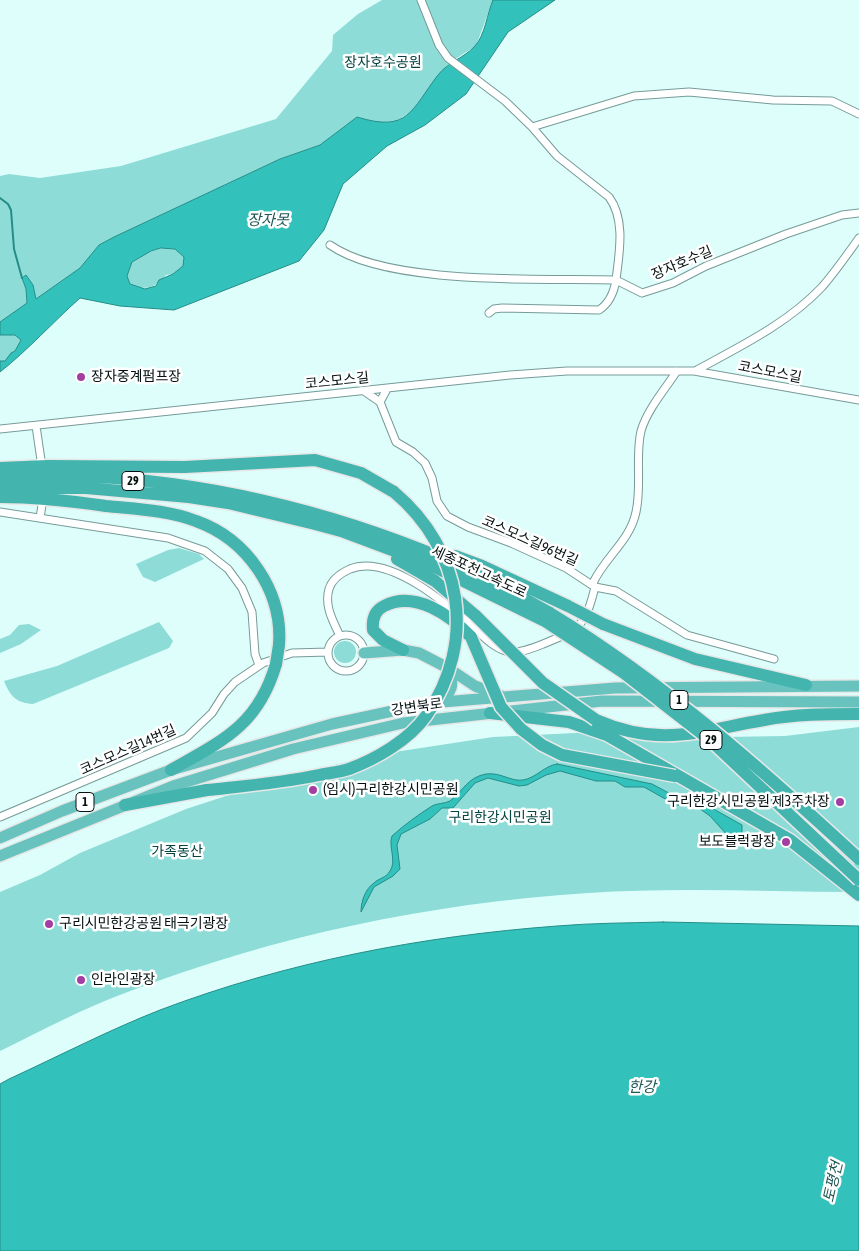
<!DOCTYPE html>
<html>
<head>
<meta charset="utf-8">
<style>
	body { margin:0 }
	canvas { display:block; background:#defefb }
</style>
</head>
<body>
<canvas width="859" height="1251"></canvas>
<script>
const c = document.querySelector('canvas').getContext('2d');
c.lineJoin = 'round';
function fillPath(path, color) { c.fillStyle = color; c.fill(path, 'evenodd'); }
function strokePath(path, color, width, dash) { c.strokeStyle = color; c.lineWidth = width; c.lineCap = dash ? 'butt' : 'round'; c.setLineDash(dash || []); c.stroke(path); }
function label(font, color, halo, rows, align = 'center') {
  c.font = font + ' "Asap Condensed","Noto Sans KR",sans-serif'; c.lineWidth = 5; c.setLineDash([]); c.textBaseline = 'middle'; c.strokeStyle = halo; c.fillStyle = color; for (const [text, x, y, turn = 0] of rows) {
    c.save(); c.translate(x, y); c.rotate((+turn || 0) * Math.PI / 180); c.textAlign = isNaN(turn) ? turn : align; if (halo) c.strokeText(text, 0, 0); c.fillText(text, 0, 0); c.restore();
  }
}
const green = new Path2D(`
	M382 0H493L476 46 452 61 439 74 416 109 396 121 377 123 357 117 320 145 282 158 114 237 99 245 80 268 36 299 33 285 26 275 22 278 26 289 27 303 0 322V176L9 174 40 178 121 166 276 119 332 51 333 35 358 14Z
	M161 248 175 249 184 257 183 266 173 274 166 275C155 288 146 291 130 284L127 276 132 262 151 251Z
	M0 335H15L21 339 16 351 5 361H0Z
	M179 548 199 554 204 559 155 582 143 577 136 564 168 550Z
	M159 622 173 641 169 648 33 704C16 703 10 696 4 681L57 666Z
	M29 624 41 630 21 644 0 653V639L10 635 19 625Z
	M334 652a11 11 0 1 1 22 0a11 11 0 1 1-22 0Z
	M859 727V892C769 892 678 887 588 893 425 904 278 935 125 993 82 1009 41 1031 0 1051V892L40 875 80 853 186 809 275 780 375 755 493 737 617 731 664 738 785 736Z`);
const water = new Path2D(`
	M493 0H555L508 32 466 94 425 125 387 146 343 184 324 230 299 261 174 310 120 306 80 298C53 322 28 350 0 372V361H5L11 353 15 351 21 340 15 335H0V322L27 303 26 289 22 278 26 275 33 285 36 299 80 268 99 245 114 237 280 159 320 145 357 117C409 133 411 110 438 75 448 62 464 58 475 46 485 35 487 14 493 0ZM161 248 175 249 184 257 183 266 173 274 159 280 156 286 145 289 130 284 127 276 132 262 151 251Z
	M557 764 652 784 680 799 701 802 742 825V839L729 837 710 816 696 806 676 805 644 787H625L615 781H596L560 771 546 775 527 785 519 786 488 778 475 783 453 808H442L430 819 401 834 397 845 400 869 393 876 374 887 361 912C361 902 365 889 374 883 379 878 386 878 390 871 397 861 388 846 392 836 404 825 418 815 432 806 437 803 444 804 450 801 463 791 468 777 486 774 501 772 511 782 523 780 536 778 544 766 557 764Z
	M663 922 859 926V1251H0V1084L9 1079C59 1056 109 1030 160 1010 287 962 422 936 557 926 592 923 628 923 663 922Z`);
const stream = new Path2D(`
	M0 198 8 204 11 210 14 249 22 278`);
const minor = new Path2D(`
	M421 0 439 45 448 58 505 101 532 127 557 156 609 197C626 220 619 254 616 280L642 293 673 283 706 266 786 234 842 215 859 213
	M532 127 634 96 689 92 773 100 832 101 859 114
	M330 245C388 286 543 278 616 280 614 292 610 303 599 310L502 308 494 309 489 313
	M695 371C739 347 787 324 822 287 835 272 847 255 859 238
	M364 391 380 402 387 389
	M380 402 396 442 413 452 425 463 432 478 437 501 447 516 468 527 511 543 566 568 595 587 616 591 687 635 774 659
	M36 426 41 460
	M0 429 510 375 567 371H694L859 400
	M0 512 168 538 205 551 228 569 242 588 252 612 255 654 259 665
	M40 518 42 505
	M328 653a18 18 0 1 1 36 0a18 18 0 1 1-36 0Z
	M340 636C333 621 324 606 329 589 332 579 341 573 350 569 389 553 448 605 475 629 485 638 496 650 510 652 521 653 533 648 543 644 580 629 585 627 595 587L593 583C605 557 630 541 636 512 642 485 635 456 641 431 647 410 665 389 677 371
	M0 817 186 738 212 713 224 694 235 682 263 663 292 653 328 652`);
const trunk = new Path2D(`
	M364 653 403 650 419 653 448 668 475 686 501 696
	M436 701C453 695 455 684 448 668
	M0 838 62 811 171 770 332 724 430 703 615 688 859 686
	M0 856 173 786 293 749 403 723 602 701 859 702`);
const motorway = new Path2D(`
	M0 468 48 466 185 467 315 460 361 473 394 492
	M0 478C25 478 50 476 76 476 201 480 327 510 442 558 479 573 515 594 550 613
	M0 488H86L189 497 228 503 315 524 341 531 429 564 545 621
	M0 497C36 497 71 501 106 506 135 509 168 510 196 521 247 539 283 591 279 645
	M455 556 482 566 568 606
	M397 559 435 581 476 616
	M603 624 695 659 806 685
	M403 650 383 640 373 630C372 620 374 611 384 606 415 590 450 615 471 637
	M490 713 569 722 607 735 790 840 859 895
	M596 720C660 748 699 731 764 720 795 714 827 714 859 714
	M171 770C222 741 258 726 276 664
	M125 805 207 790`);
const motorwayBridge = new Path2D(`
	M568 606 603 624
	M550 613C663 682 762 769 859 859
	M476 616 543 683 596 720
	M545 621 624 673 710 740 859 880
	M471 637 501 707 521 729 542 745 562 755 675 776
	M276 664 279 645
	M207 790C244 786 282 783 319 775 329 773 340 772 349 769 376 759 409 740 426 716 478 641 462 549 394 492`);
const markers = [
	[81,377,5,"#a43ea2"],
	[313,790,5,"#a43ea2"],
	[840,802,5,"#a43ea2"],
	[786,842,5,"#a43ea2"],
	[49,924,5,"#a43ea2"],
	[81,980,5,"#a43ea2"]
];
const shields = [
	[133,481,22],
	[679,700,18],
	[711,740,22],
	[85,802,18]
];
const shieldNames = [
	["29",133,481],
	["1",679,700],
	["29",711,740],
	["1",85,802]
];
const parkNames = [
	["장자호수공원",383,63],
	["구리한강시민공원",500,818],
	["가족동산",177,852]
];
const streetNames = [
	["장자호수길",682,263,-23],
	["코스모스길",770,372,11],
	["코스모스길",337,381,-6],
	["코스모스길96번길",530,541,24],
	["세종포천고속도로",479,572,25],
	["강변북로",417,707,-8],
	["코스모스길14번길",128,750,-24]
];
const poiNames = [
	["장자중계펌프장",91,377],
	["(임시)구리한강시민공원",323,790],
	["구리한강시민공원 제3주차장",830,802,"right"],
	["보도블럭광장",776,842,"right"],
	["구리시민한강공원 태극기광장",59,924],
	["인라인광장",91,980]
];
const waterNames = [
	["장자못",268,220],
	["한강",642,1087],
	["토평천",833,1182,-77]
];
fillPath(green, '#8ddcd7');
fillPath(water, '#33c2bb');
strokePath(water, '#258d88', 1);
strokePath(stream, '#258d88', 2);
strokePath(minor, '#769b98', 9);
strokePath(trunk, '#e6e7e7', 14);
strokePath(motorway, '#e6e7e7', 15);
strokePath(minor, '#fff', 7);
strokePath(trunk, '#68c3be', 11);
strokePath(motorway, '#43b4ae', 12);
strokePath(motorwayBridge, '#e6e7e7', 15, []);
strokePath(motorwayBridge, '#43b4ae', 12);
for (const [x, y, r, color] of markers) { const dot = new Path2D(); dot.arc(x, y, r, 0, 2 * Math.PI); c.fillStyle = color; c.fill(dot); strokePath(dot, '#fff', 2); }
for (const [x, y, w] of shields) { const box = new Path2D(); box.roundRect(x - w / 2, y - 9.5, w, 19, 4); c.fillStyle = '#fff'; c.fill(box); strokePath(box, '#041110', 1); }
label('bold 12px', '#041110', null, shieldNames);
label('14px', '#044441', '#fff', parkNames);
label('14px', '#041110', '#fff', streetNames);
label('14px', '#041110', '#fff', poiNames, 'left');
label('italic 15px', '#1e5754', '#fff', waterNames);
</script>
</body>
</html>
